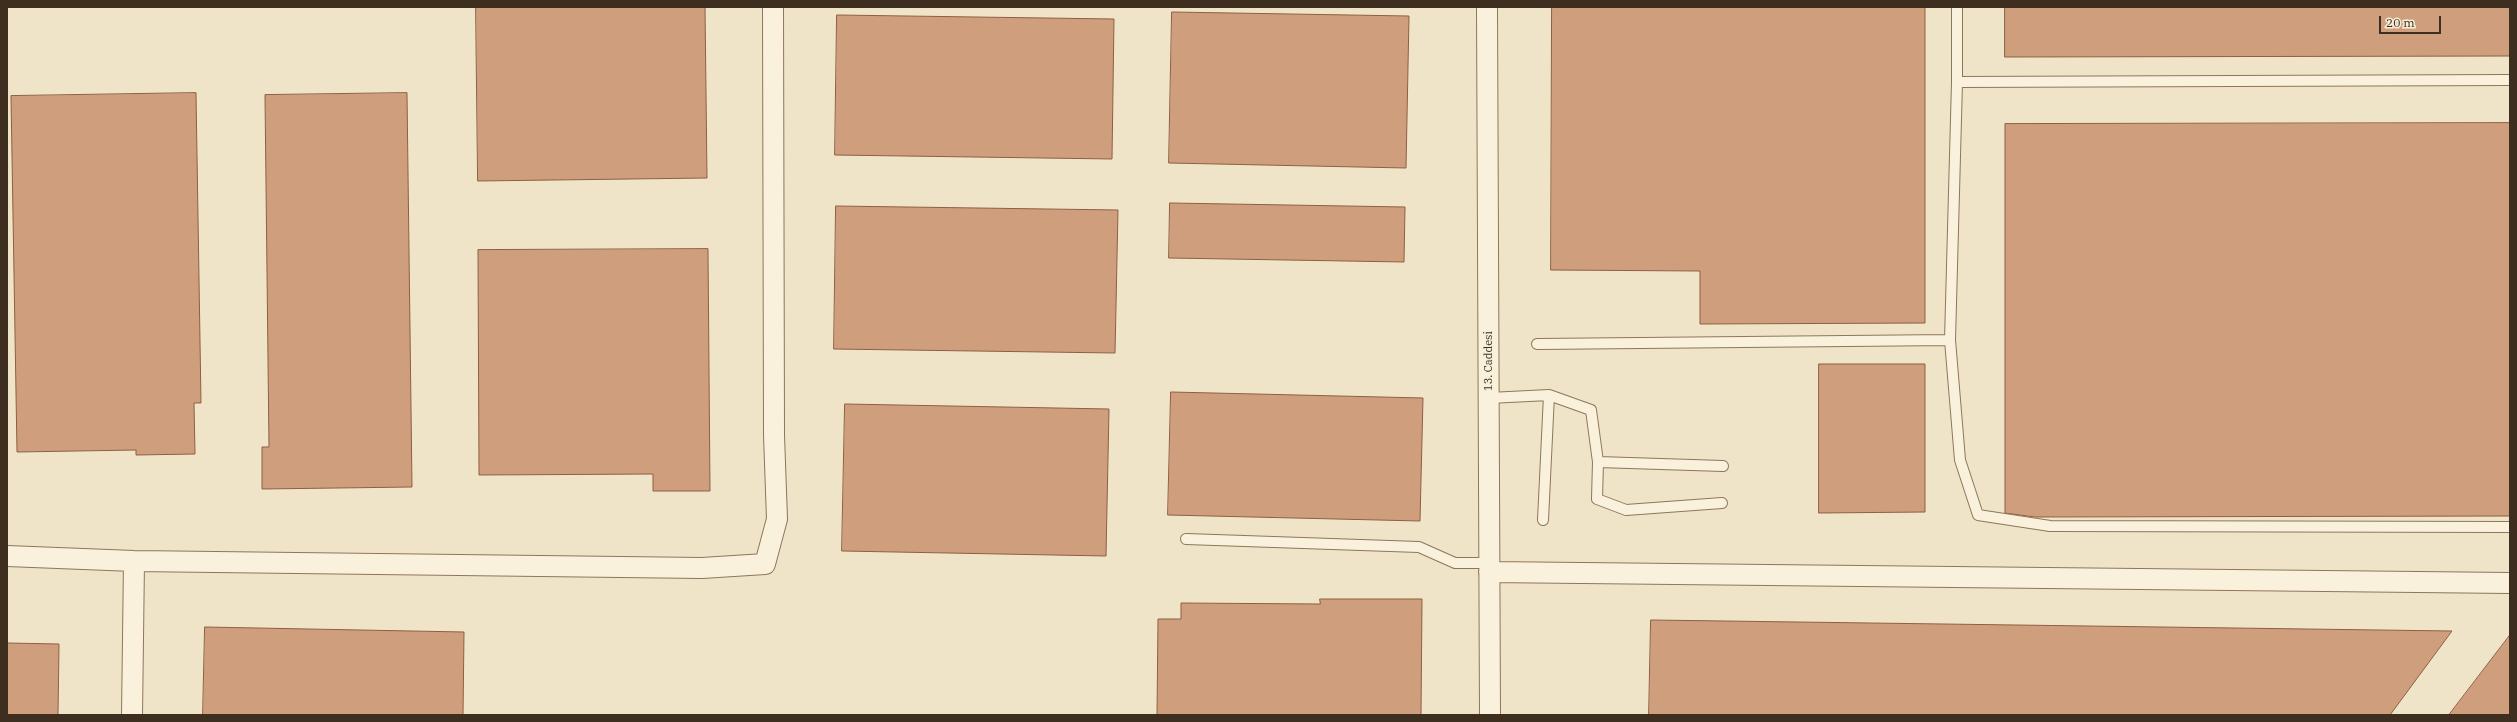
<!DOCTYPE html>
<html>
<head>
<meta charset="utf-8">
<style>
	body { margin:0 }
	#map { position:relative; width:2517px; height:722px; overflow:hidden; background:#f0e4c8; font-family:"IBM Plex Serif",serif }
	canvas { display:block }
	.frame { position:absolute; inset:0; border:8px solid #3d2e20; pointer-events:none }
	.scale { position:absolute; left:2379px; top:16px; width:62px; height:18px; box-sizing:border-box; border:2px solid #3d2e20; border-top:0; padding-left:5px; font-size:12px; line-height:14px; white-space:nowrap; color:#3d2e20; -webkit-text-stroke:3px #f7eed8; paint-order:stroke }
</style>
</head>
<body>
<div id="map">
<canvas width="2517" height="722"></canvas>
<div class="frame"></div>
<div class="scale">20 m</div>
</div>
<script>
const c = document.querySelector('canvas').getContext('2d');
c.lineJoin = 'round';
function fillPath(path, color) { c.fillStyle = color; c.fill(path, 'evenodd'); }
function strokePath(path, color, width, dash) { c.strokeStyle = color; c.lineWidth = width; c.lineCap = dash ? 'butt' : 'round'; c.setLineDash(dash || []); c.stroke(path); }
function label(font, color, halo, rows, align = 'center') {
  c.font = font + ' "IBM Plex Serif",serif'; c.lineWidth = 3; c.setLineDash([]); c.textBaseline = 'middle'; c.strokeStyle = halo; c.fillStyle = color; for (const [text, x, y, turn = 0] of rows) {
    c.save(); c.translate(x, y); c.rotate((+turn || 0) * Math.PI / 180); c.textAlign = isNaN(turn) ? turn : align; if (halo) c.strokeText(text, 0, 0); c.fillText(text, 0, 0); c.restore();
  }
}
const building = new Path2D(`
	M476 7H705L707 178 478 181Z
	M1552 7H1925V323L1700 324V271L1551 270Z
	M2005 7H2510V56L2005 57Z
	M1172 12 1409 16 1406 168 1169 163Z
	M837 15 1114 19 1112 159 835 155Z
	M196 93 201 403H194L195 454 136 455V450L17 452 11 96Z
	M407 93 412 487 262 489V447H269L265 95Z
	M2510 123V516L2035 517 2005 513V124Z
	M1170 203 1405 207 1404 262 1169 258Z
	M836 206 1118 210 1115 353 834 349Z
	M708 249 710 491H653V474L479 475 478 250Z
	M1819 364H1925V512L1819 513Z
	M1171 392 1423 398 1420 521 1168 515Z
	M845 404 1109 409 1106 556 842 551Z
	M1320 599H1422L1421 715H1157L1158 619H1181V603L1320 604Z
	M1651 620 2452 631 2390 715H1649Z
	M205 627 464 632 463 715H203Z
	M2510 635V715H2449Z
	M7 643 59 644 58 715H7Z`);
const lane = new Path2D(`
	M1957 7V82L1950 340 1960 460 1978 515 2050 526 2510 527
	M1957 82 2510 80
	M1537 344 1950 340
	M1489 398 1549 395 1591 410 1598 462 1597 499 1626 510 1722 503
	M1598 462 1723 466
	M1543 520 1549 395
	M1186 539 1419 547 1455 563H1489`);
const street = new Path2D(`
	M1487 7 1490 715
	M7 556 134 561 702 568 765 564 777 519 774 435 773 7
	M1489 572 2510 583
	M132 715 134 561`);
const streetNames = [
	["13. Caddesi",1489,361,-90]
];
fillPath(building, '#cf9f7d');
strokePath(building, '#8d5f41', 1);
strokePath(lane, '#8d765c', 12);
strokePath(street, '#8d765c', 22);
strokePath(lane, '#faf1dc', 10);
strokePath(street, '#faf1dc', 20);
label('11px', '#3d2e20', '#f7eed8', streetNames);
</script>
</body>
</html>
